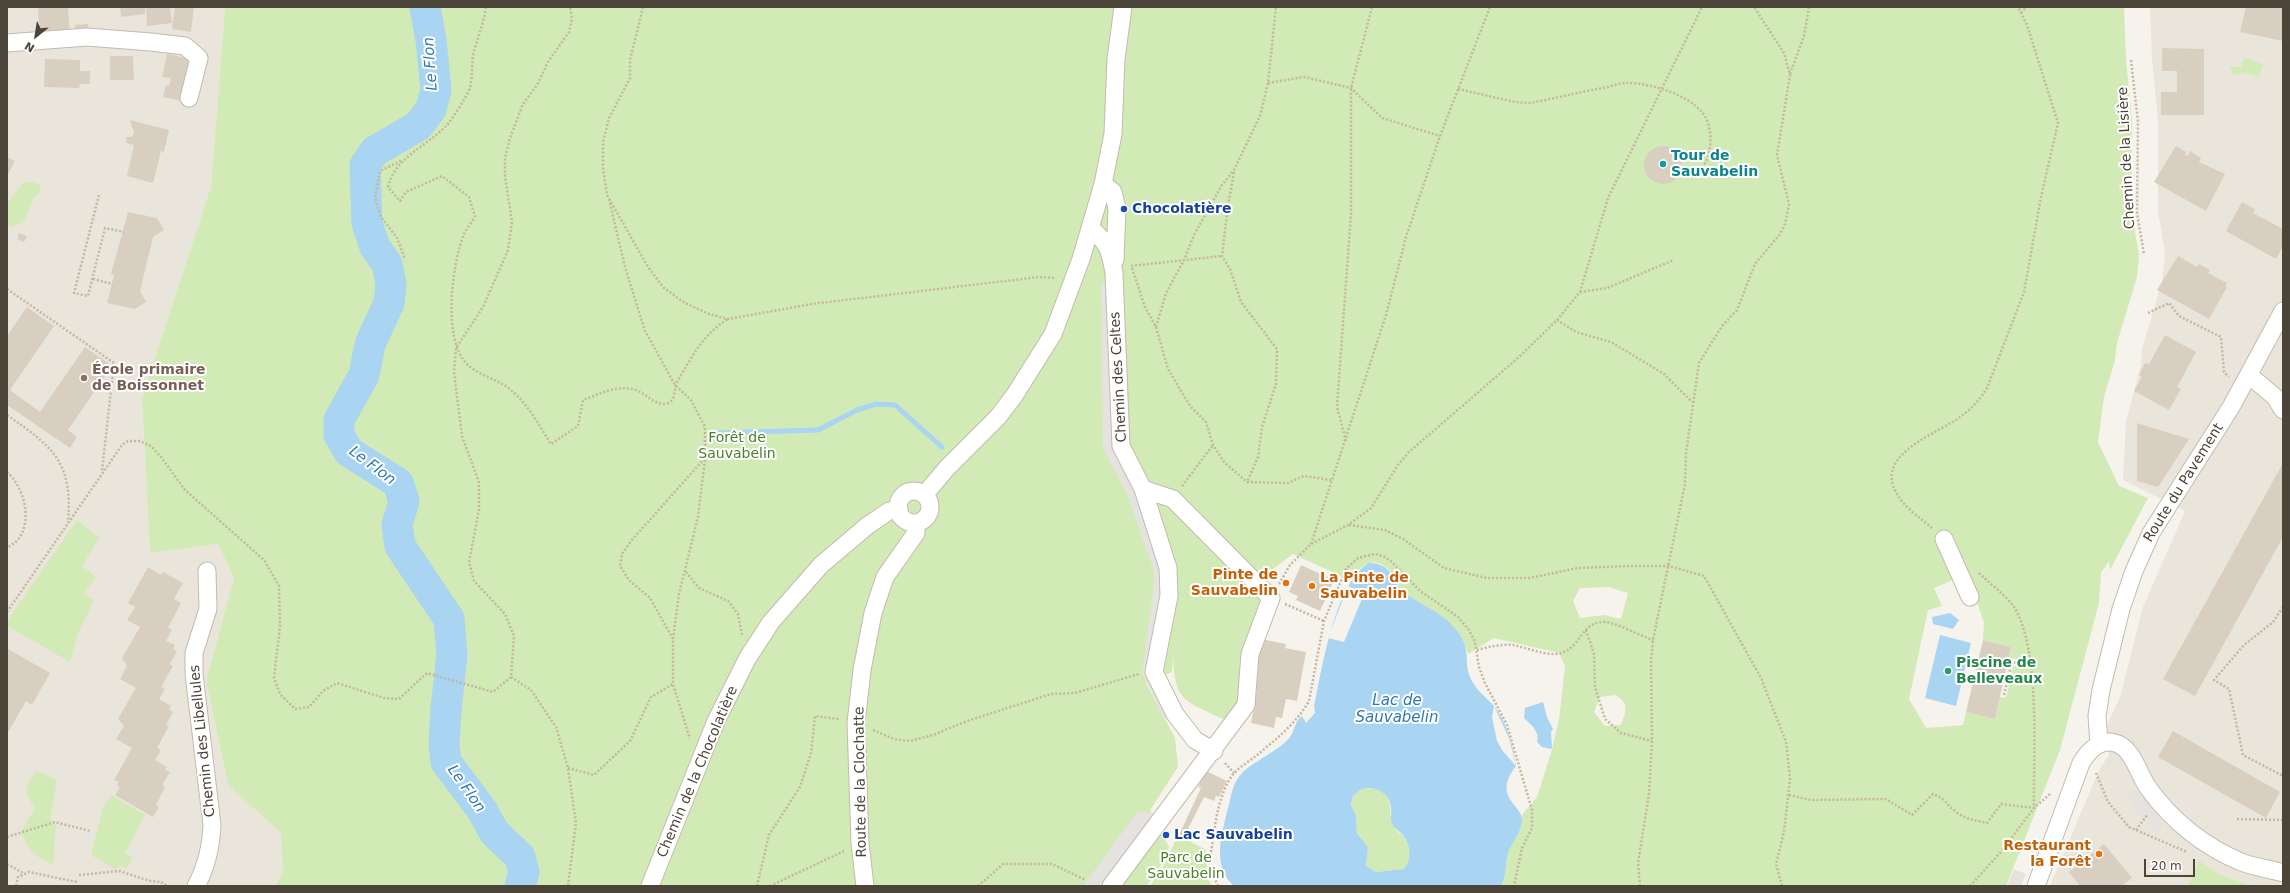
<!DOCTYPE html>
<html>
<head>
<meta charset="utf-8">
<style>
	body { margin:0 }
	#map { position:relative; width:2290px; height:893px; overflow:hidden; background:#f6f3ec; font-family:"DejaVu Sans",sans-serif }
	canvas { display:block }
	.frame { position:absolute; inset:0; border:8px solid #4b4439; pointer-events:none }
	.north { position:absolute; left:16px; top:16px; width:40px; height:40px; -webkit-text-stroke:3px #fff; paint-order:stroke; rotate:210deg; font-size:11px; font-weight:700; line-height:16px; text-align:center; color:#4b4439 }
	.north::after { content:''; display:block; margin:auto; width:14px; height:18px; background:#4b4439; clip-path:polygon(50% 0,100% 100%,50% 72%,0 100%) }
	.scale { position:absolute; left:2144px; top:859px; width:51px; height:18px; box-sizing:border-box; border:2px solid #4b4439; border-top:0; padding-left:5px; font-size:12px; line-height:14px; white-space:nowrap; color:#4b4439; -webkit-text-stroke:3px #fff; paint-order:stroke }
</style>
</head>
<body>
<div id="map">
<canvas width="2290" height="893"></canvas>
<div class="frame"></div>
<div class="north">N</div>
<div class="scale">20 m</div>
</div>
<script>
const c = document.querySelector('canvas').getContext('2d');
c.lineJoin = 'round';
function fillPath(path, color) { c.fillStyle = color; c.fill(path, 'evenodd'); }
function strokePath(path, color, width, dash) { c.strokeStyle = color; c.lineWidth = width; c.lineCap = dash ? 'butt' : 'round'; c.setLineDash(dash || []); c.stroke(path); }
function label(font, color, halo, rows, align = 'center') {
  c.font = font + ' "DejaVu Sans",sans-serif'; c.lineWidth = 4; c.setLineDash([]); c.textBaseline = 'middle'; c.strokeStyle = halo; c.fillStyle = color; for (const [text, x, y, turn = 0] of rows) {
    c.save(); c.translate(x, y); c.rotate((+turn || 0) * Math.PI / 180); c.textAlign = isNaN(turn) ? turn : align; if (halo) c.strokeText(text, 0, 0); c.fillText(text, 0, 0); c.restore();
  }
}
const residential = new Path2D(`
	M7 7H225L211 186 142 398 150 553 218 544 234 578 206 681 228 785 282 833 283 872 275 886H7Z
	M2150 7H2283V886H2050L2099 770 2109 755 2107 725 2120 697 2143 607 2185 511 2123 480 2126 421 2141 366 2142 349 2162 282 2165 254 2158 211V121L2152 59Z`);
const green = new Path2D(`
	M225 7H2124L2126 60 2132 121V214L2139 255 2137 277 2117 343 2115 360 2104 397 2098 442 2119 486 2148 498 2110 570 2109 561 2101 573 2099 603 2060 750 2006 886H1501C1507 875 1505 864 1508 853 1513 840 1522 829 1522 815L1537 797 1551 753 1559 719 1565 666 1559 653 1494 638 1468 654C1459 614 1424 614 1402 589 1394 580 1390 565 1377 563 1366 560 1356 572 1350 580L1293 554 1265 575 1248 581 1260 597 1261 606 1240 704 1225 720C1186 701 1174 703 1173 655L1172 672 1146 683 1175 738 1178 767 1150 810 1169 847 1163 862 1147 886H275L283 872 281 833 228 785 206 681 234 578 218 544 150 553 142 398 211 186ZM1953 580 1965 598 1975 596 1984 623 1983 640 2011 647 2009 657 2025 662 2024 669 2013 666 2006 698 2000 697 1995 719 1966 712 1963 725 1926 728 1909 699 1928 610 1942 606 1934 588ZM1608 587 1628 593 1621 619 1604 615 1580 618 1573 601 1580 588ZM1615 695C1630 703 1626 712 1621 725L1605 726 1594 712 1600 697Z
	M2244 58 2263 64 2259 77 2245 72 2233 75 2230 67H2241Z
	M33 182 39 184 41 191 33 199 24 222 12 227 7 224V204L23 183Z
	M77 520 99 538 82 566 96 577 84 593 94 600 78 633 70 662 7 626V621Z
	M37 771 57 780 50 819 56 825 53 864C34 857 28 850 21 831L35 808C23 790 24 788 37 771Z
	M1366 788C1398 789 1385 810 1395 828 1396 831 1400 833 1402 835 1411 845 1412 858 1404 869L1376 872 1366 866 1368 847 1357 832 1356 816 1351 805 1353 796 1360 790Z
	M112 795 145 815 125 853 133 858 126 868 120 865 118 868 115 869 91 855 103 807Z
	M1178 835 1206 850 1207 877 1212 886H1150L1165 863Z
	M2199 861 2220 875 2252 886H2188Z`);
const parking = new Path2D(`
	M1101 283 1114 284 1121 446 1168 568 1154 672 1175 714 1164 720 1142 672 1153 592 1154 571 1128 497 1103 448Z
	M2137 789 2164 825 2155 833 2126 796Z
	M1138 811 1156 814 1102 886H1083Z
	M2014 869 2026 874 2021 886H2007Z`);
const water = new Path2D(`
	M1369 563C1391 563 1390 577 1402 590 1417 604 1438 610 1452 625 1475 648 1461 661 1472 681 1477 691 1487 698 1494 706 1507 722 1513 747 1516 766 1491 798 1524 805 1522 821 1521 832 1512 842 1508 853 1505 864 1507 875 1501 886H1234C1211 865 1222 833 1228 808 1232 794 1232 783 1243 772 1256 760 1280 750 1290 737 1295 730 1295 721 1302 716L1306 723 1315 713 1314 707C1322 669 1335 582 1369 563ZM1366 788C1380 788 1391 795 1391 810 1392 814 1390 819 1392 823 1393 828 1398 830 1402 834 1411 845 1412 858 1404 869L1376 872 1366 866 1368 847 1357 833 1356 816 1351 805 1353 796 1360 790Z
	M1950 613 1959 620 1953 629 1933 624 1932 617Z
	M1940 635 1971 643 1956 706 1925 698Z
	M1543 702 1547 717 1553 729 1551 732 1552 748 1551 749 1542 747 1537 742C1540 731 1531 725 1524 718L1525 708Z`);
const pier = new Path2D(`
	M1348 586 1364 594 1344 642 1328 638Z
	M1494 706 1509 738 1516 766 1502 750 1497 741 1492 717Z`);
const stream = new Path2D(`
	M716 433 818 430 857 410 876 404 895 405 942 447`);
const river = new Path2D(`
	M425 7 431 40 436 90 431 109 418 126 375 151 365 165 367 223 375 247 387 264 391 284 389 303 370 344 364 375 339 420V435L349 452 398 483 404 501 397 525 400 546 449 619 452 655 446 709 444 744 446 762 482 810 494 832 520 857 524 872 520 886`);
const building = new Path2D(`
	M38 7H68L70 31 40 34Z
	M120 7H145V14L121 17Z
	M146 7H170L172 23 147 26Z
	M175 7H194L191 32 172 29Z
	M2246 7H2283V41L2240 32Z
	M88 24 89 33 75 34V25Z
	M2162 48 2204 49V115H2161V92H2177V71H2162Z
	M167 54 192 59 183 101 163 97 166 85 169 86 171 78 162 77Z
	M110 56H133L134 80H110Z
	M45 59 80 60V71H90V84H80L79 88 44 87Z
	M130 120 169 130 164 152 161 151 153 183 127 176 134 145 127 143 126 137H132L134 133Z
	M1644 165a19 19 0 1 1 38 0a19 19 0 1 1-38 0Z
	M2176 146 2186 152 2185 155 2188 156 2190 151 2201 158 2199 162 2225 174 2206 211 2154 182Z
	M7 157 15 161 7 176Z
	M2242 202 2255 209 2253 213 2283 229V246L2276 259 2226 231Z
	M128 212 157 218 164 230 153 237 140 291 146 302 135 309 107 303 114 275 111 274Z
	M19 233 27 236 24 242 17 239Z
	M2178 256 2197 267 2199 264 2210 270 2208 273 2227 283 2225 286 2227 287 2209 319 2157 290Z
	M27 307 54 326 10 390 40 412 85 347 112 366 68 430 77 437 70 448 7 405V336Z
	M2165 335 2196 352 2177 387 2181 389 2169 410 2134 391 2142 377 2139 375 2145 363 2149 364Z
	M2137 423 2189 439 2158 487 2137 481Z
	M2283 463V537L2195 696 2163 679Z
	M1301 565 1334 580 1320 611 1296 600 1298 596 1289 592Z
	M148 567 161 575 163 572 183 583 174 599 181 603 168 628 172 630 166 641 175 645 173 649 177 651 170 664 173 666 161 687 165 689 159 699 171 706 169 709 173 712 166 725 169 726 157 748 161 750 155 760 167 767 165 770 170 772 162 785 165 787 156 805 159 807 153 817 115 795 120 787 117 785 119 782 114 780 132 748 116 739 124 726 118 719 136 688 120 679 127 666 122 658 140 627 127 620 135 607 128 603Z
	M1261 639 1286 644 1285 648 1306 652 1297 701 1286 699 1282 718 1276 717 1274 728 1251 723 1257 690 1251 689Z
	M1983 640 2011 647 1995 719 1966 712Z
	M8 649 50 673 32 705 26 701 7 734Z
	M2173 731 2280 792 2266 818 2158 757Z
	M1206 771 1227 781 1219 797 1216 796 1214 801 1204 797 1184 837 1179 835 1201 788 1198 787Z
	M2104 844 2132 878 2122 886H2080L2069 872Z`);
const path = new Path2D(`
	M486 7C484 23 478 36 474 51 471 63 473 76 470 88 467 96 452 120 446 126 426 147 395 157 388 187L400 201 406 192 442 176 469 197 475 216C472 222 467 228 464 234 452 264 442 339 467 364 477 374 492 378 504 385 525 398 538 424 551 444L578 426 583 400C600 394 617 384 636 390 645 393 658 408 668 403 677 399 673 389 677 382 692 357 702 335 728 319
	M643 7 630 60V78L609 118 603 142V168L607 195 648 267 664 288 685 303 709 314 728 319 812 304 1039 277 1056 278
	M2021 13 2026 7
	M2131 60 2138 122 2137 213 2144 254
	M1790 74 1804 36 1809 7
	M1268 83 1304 77 1351 88 1382 118 1440 136
	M1458 89 1515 102 1529 103C1554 99 1578 92 1603 88 1611 86 1620 83 1627 83 1652 83 1700 97 1708 123 1714 143 1709 161 1696 177H1685
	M401 161 380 171 375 198 381 217 397 238 405 259
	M1234 172 1228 206 1222 256 1230 269 1241 302 1277 349 1276 384 1262 427 1258 457 1247 482
	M99 195 74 293 88 296 105 228 124 232
	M609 199 625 267 645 331 675 385 691 400 705 427V459L698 517 679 594 673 639V684L690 739
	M1131 266 1222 256
	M1132 268 1145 307 1156 327 1168 369 1190 406 1206 422 1213 445 1224 462 1247 482 1288 483 1304 476 1331 480
	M93 279 112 284
	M7 289 114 363 102 471
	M1580 292 1607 288 1674 260
	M2148 313 2169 303 2179 316 2221 337 2224 372 2229 377
	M1557 320 1576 332 1611 342 1664 374 1692 402
	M1156 327 1166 293 1184 260 1194 235 1222 185 1234 170 1260 116 1268 83 1276 7
	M7 415C53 447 73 462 68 522
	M1346 441 1337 407 1351 213V88L1372 7
	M7 472C23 486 33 519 19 538 17 542 11 545 7 548
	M1182 486 1213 445
	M1349 525 1385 530 1403 539 1444 568 1487 578H1530L1578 568 1627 566H1669L1704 576 1761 678 1786 742 1790 779 1784 832 1776 864 1782 886
	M1932 528C1920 518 1905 508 1897 494 1872 453 1941 433 1963 415 1973 407 1981 398 1987 388L2024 292 2041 197 2058 123 2027 25 2018 7
	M1311 544 1386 315 1406 237 1440 136 1490 7
	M686 572 699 588 728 601 738 614 742 635
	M1979 573C1990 584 2005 594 2014 607 2041 649 2033 756 2034 808L2050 794
	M1279 584 1290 565 1311 544 1348 525 1371 508 1398 465 1409 452 1519 357 1557 320 1580 292 1608 198 1702 7
	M1285 604 1324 621
	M2283 607 2273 622 2244 645 2214 680 2229 689 2243 755 2283 776
	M7 612 122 445 128 441H140L151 446 161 457 185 490 264 560 279 586 280 626 274 678 280 694 295 709 309 707 323 691 337 683 384 698 399 699 427 673 493 692 511 677 514 636 505 614 474 581 469 562 479 509V483L462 436 454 372 456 348 483 307 508 250 512 222 505 176V158L510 138 523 104 537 85 548 62 569 32 572 19 570 7
	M1586 630 1594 654 1595 687 1605 719 1621 733 1652 741
	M673 639 650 598 629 580 620 566 622 554 631 541 704 459
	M1477 650C1487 647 1502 644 1513 645 1527 648 1541 654 1555 654 1579 653 1580 624 1601 622 1612 620 1640 636 1653 640
	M511 677 531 690 556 727 568 768 576 823 568 886
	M2004 695 2012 662 2030 666
	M873 730 894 739 910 741 933 735 967 721 1051 694 1075 693 1139 674
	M1225 763 1234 773
	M568 768 594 775 630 741 651 697 673 684
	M2096 773 2108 802 2129 827 2187 852
	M1789 795 1811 800 1886 799 1912 815 1933 794C1949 801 1944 803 1955 811 1964 819 1975 820 1987 823L2001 804 2034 808
	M2237 819 2283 820
	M2136 830 2148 814
	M7 837 55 822 90 831
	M7 864 25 874
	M79 875 119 871 150 881 161 882 167 886
	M16 886 18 877 29 872 77 882
	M757 886 769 835 800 787 811 753 815 716 839 719
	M770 886 844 851
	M978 886 1003 864H1052L1086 880
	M1218 886 1210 868V858C1215 831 1216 796 1234 773 1240 767 1249 761 1256 756 1275 740 1296 724 1309 701L1324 621 1346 569 1358 558 1374 554 1383 556 1392 562 1420 591 1458 617 1469 630 1475 642 1479 667 1485 683 1507 725 1532 810V828L1522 848 1514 886
	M1640 886 1638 863 1649 794 1652 741 1651 662 1653 640 1685 484 1686 453 1699 363 1722 326 1737 310 1755 264 1780 234 1785 224 1789 204 1777 155 1790 75 1784 53 1754 7
	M1970 886 2000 853 2034 808`);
const minor = new Path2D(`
	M7 43 87 37 151 42 185 46 199 58 189 98
	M1103 184 1113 192 1117 208 1115 260
	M1090 228C1109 243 1110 251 1114 273L1121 446 1143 489 1168 568 1169 596 1154 672 1175 714 1195 740 1214 751
	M2249 375 2275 397 2283 410
	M898 507a16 16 0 1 1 32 0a16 16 0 1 1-32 0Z
	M924 495 947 468 998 417 1014 396 1053 334 1081 259 1103 184 1113 134 1116 59 1123 7
	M1944 539 1970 597
	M2099 744 2097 716 2101 690 2121 609 2134 571 2151 533 2231 407 2283 311
	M196 886C207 866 211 847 212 825L194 674V653L208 609 207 571
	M650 886 716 721 747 659 771 622 821 565 867 526 889 511 899 509
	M865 886 860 843 856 723 862 670 873 613 885 577 916 533V523
	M1111 886 1246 705 1250 654 1271 598 1173 499 1143 489
	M2036 886 2081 763C2089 750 2102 737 2118 744 2134 751 2139 776 2149 789 2172 821 2205 847 2241 862 2254 867 2270 869 2283 873`);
const markers = [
	[1663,164,4,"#0f9aa8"],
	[1124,209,4,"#1a4fb4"],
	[84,378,4,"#8d6e63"],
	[1286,583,4,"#e8710a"],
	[1312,586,4,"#e8710a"],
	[1948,671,4,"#2e9e5b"],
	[1166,835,4,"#1a4fb4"],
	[2099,854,4,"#e8710a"]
];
const cultureNames = [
	["Tour de",1671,156],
	["Sauvabelin",1671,172]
];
const streetNames = [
	["Chemin de la Lisière",2127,158,-93],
	["Chemin des Celtes",1119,377,-93],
	["Route du Pavement",2184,483,-58],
	["Chemin des Libellules",203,741,-96],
	["Chemin de la Chocolatière",698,772,-67],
	["Route de la Clochatte",861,782,-91]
];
const transitNames = [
	["Chocolatière",1132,209],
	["Lac Sauvabelin",1174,835]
];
const educationNames = [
	["École primaire",92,370],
	["de Boissonnet",92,386]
];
const parkNames = [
	["Forêt de",737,438],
	["Sauvabelin",737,454],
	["Parc de",1186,858],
	["Sauvabelin",1186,874]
];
const foodNames = [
	["Pinte de",1278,575],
	["Sauvabelin",1278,591],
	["La Pinte de",1320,578,"left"],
	["Sauvabelin",1320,594,"left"],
	["Restaurant",2091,846],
	["la Forêt",2091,862]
];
const leisureNames = [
	["Piscine de",1956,663],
	["Belleveaux",1956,679]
];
const waterNames = [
	["Le Flon",431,64,-94],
	["Le Flon",372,466,37],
	["Lac de",1397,701],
	["Sauvabelin",1397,718],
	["Le Flon",466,789,55]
];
fillPath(residential, '#eae5da');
fillPath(green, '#d2eab5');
fillPath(parking, '#e5e3e0');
fillPath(water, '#a9d4f2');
fillPath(pier, '#f6f3ec');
strokePath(stream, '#a9d4f2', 5);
strokePath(river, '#a9d4f2', 31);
fillPath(building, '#d8cfc1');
strokePath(minor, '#c2bbae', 19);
strokePath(path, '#c4b79f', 2.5, [2, 2]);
strokePath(minor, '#fff', 17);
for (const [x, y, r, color] of markers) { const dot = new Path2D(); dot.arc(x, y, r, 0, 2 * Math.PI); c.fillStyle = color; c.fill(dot); strokePath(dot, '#fff', 1.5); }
label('bold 14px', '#0d838f', '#fff', cultureNames, 'left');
label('14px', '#4b4439', '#fff', streetNames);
label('bold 14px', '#164399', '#fff', transitNames, 'left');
label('bold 14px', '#785e54', '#fff', educationNames, 'left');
label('14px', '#4a7f2a', '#fff', parkNames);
label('bold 14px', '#c56008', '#fff', foodNames, 'right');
label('bold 14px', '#27864d', '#fff', leisureNames, 'left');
label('italic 15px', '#2e7ab2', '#fff', waterNames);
</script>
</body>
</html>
